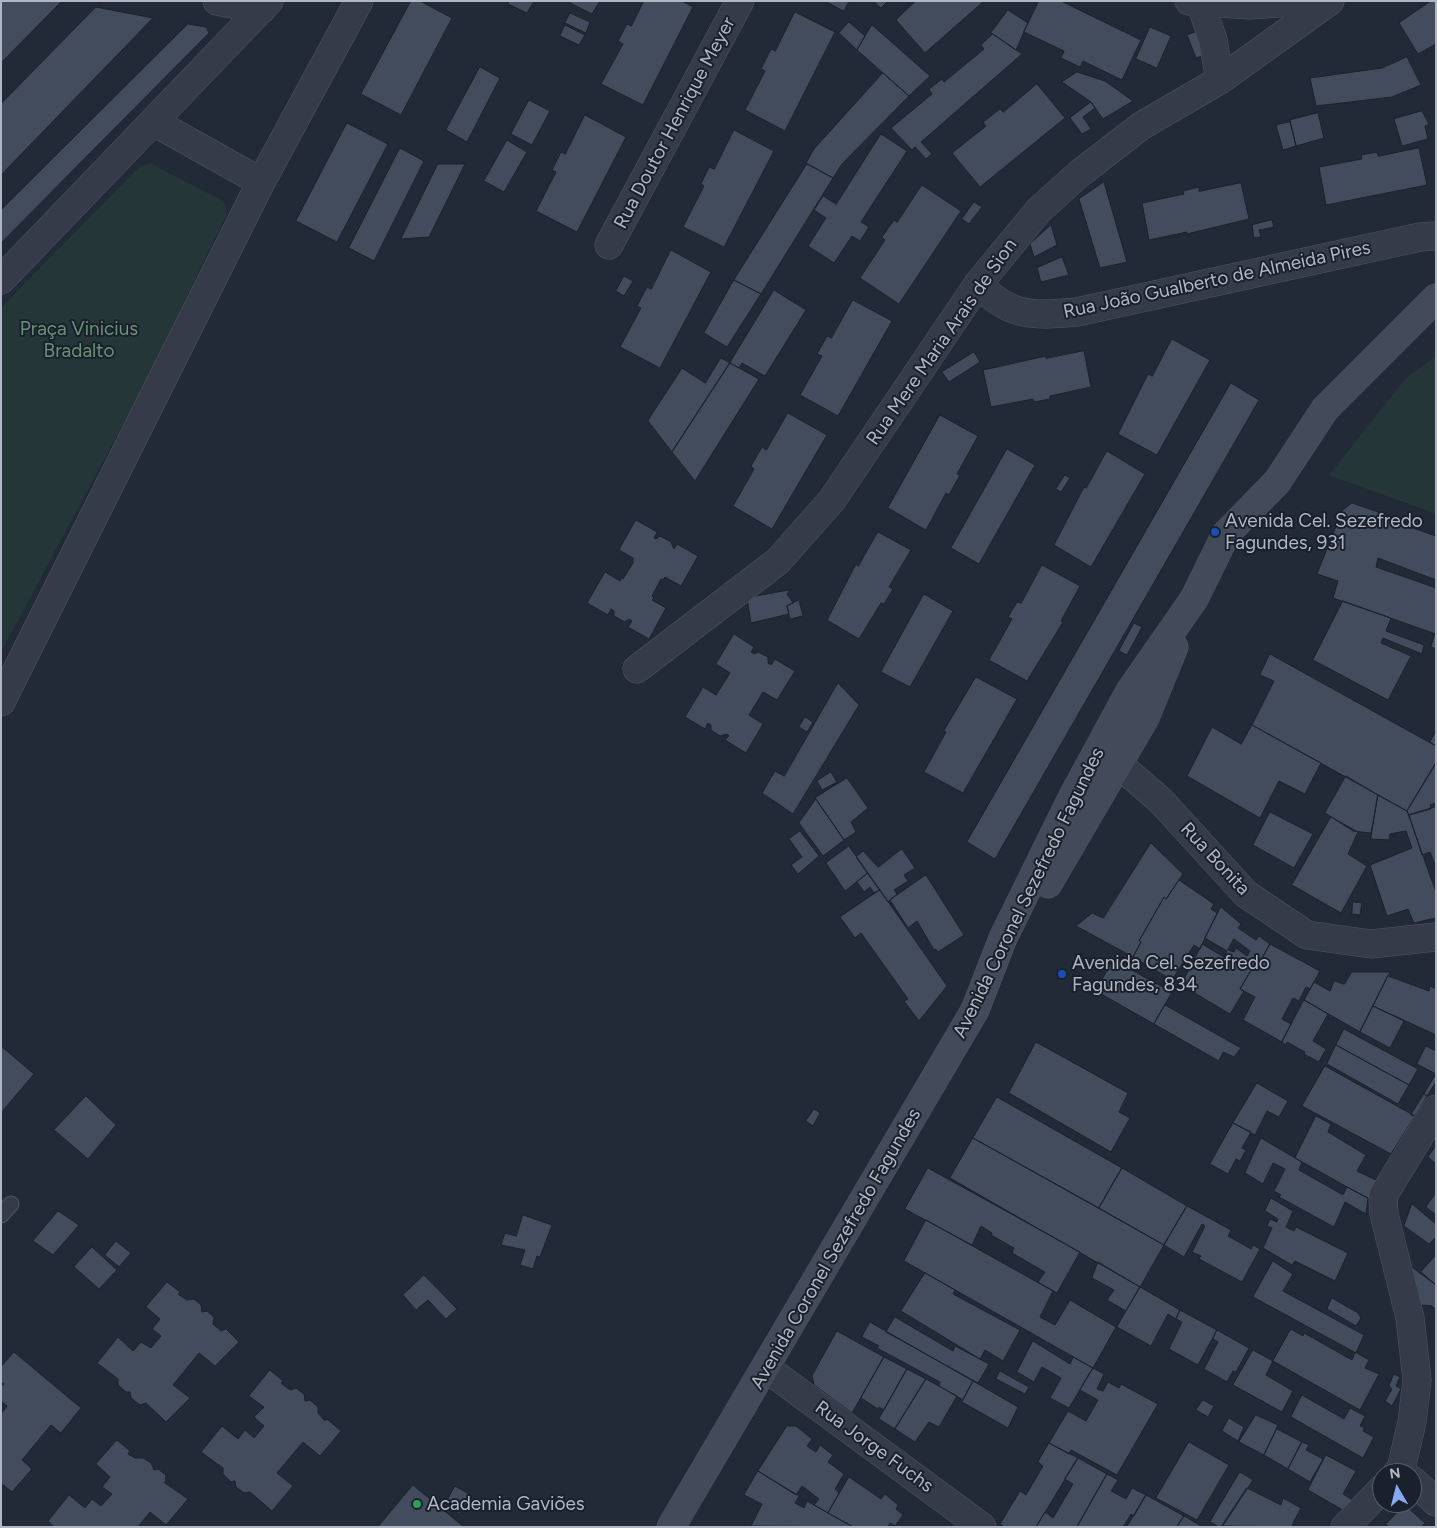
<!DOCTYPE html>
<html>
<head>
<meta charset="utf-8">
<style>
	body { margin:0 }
	#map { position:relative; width:1437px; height:1528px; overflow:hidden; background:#222937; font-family:Figtree,sans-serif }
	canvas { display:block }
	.frame { position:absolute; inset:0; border:2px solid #b0b6c4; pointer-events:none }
	.north { position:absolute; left:1372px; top:1463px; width:50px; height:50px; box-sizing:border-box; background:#1b212c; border:1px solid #575d69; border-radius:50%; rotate:352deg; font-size:14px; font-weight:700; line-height:20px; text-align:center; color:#b0b6c4 }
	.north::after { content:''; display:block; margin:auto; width:18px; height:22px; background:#87a8f2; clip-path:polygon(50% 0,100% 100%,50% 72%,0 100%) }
</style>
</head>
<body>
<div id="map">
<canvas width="1437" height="1528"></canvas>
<div class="frame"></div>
<div class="north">N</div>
</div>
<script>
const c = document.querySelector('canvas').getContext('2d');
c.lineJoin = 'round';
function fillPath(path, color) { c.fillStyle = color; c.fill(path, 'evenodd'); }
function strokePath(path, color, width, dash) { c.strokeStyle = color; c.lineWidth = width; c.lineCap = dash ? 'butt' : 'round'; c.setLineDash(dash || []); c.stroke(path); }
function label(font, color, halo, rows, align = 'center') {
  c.font = font + ' Figtree,sans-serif'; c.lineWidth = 4; c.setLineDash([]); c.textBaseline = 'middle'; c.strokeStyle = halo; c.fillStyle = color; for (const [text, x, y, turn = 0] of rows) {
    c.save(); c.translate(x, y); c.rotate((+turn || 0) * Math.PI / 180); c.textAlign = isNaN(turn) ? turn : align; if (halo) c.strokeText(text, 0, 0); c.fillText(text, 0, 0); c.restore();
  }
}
const green = new Path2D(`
	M150 163 225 202 227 214 141 391 1 652V308L140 166Z
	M1436 356V514L1329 475 1406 378Z`);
const building = new Path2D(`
	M1 1H62L1 63Z
	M411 1H420L452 18 401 115 361 94Z
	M509 1H534L527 13 508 4Z
	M571 1H600L592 14 570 3Z
	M644 1H682L693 7 643 105 601 84 623 44 618 41 627 24 631 26Z
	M825 1H849L844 11Z
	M874 1H888L881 8Z
	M916 1H984L925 53 896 20Z
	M1039 1H1061L1141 40 1122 80 1083 61 1080 67 1061 58 1064 51 1024 32Z
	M1431 1H1436V44L1418 54 1399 23Z
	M96 7 153 18 1 175V104Z
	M1008 10 1028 23 1016 50 991 33Z
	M795 12 835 32 785 131 745 110 765 71 761 69 771 49 775 51Z
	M570 13 590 22 586 33 565 23Z
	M849 22 865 36 857 50 839 33Z
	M188 24 206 27 209 33 1 243V210Z
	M565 25 585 35 579 45 560 36Z
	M872 25 930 76 909 96 857 50Z
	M1150 27 1171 36 1157 68 1136 59Z
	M1196 32 1205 55 1196 58 1187 35Z
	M993 34 1022 54 921 142 932 154 926 159 915 147 912 150 891 128 932 94 929 89 942 79 944 82 984 49 981 45Z
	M1407 57 1421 85 1392 97 1316 106 1310 78 1382 68Z
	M480 67 500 78 467 142 446 130Z
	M1077 72 1105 81 1133 101 1103 119 1091 102 1062 82Z
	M883 73 909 96 842 164 833 178 806 163 814 149Z
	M1037 84 1065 118 980 187 952 153 986 126 983 122 1000 109 1003 112Z
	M529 100 550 111 532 145 511 134Z
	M1091 102 1095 108 1083 117 1091 129 1082 134 1070 118Z
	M1422 111 1429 124 1425 126 1428 139 1402 146 1394 119Z
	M1318 113 1324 138 1296 146 1290 120Z
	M585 115 626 137 577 232 536 211 556 172 552 170 561 152 565 154Z
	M1290 122 1296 146 1283 150 1276 125Z
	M347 123 388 144 337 242 296 221Z
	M734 130 774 151 724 247 683 227 704 186 701 184 709 167 714 169Z
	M881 134 907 151 861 222 869 227 860 241 852 236 834 263 808 246 826 218 814 210 823 196 836 204Z
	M507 140 527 152 504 192 484 181Z
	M400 148 424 161 374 261 349 248Z
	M1419 148 1427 185 1326 205 1319 167 1362 159 1361 155 1377 152 1378 156Z
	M438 164H465L429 237 401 239Z
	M807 164 833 178 761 294 734 280Z
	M1104 182 1127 262 1100 268 1079 199Z
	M1241 183 1249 219 1187 234V232L1149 240 1142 203 1184 194 1183 191 1199 187V191Z
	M922 185 961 211 899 304 860 278 885 240 882 237 894 220 897 222Z
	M974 202 982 207 969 224 962 219Z
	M1272 220 1274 227 1259 230 1261 237 1254 238 1252 225Z
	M1051 225 1057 245 1034 257 1030 244Z
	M671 250 711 272 660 368 620 347 641 308 637 306 647 287 651 289Z
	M1062 257 1069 275 1041 282 1037 268Z
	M624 276 633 281 624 296 616 291Z
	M734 280 761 294 727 347 704 333Z
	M774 290 806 310 765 376 742 363 739 368 730 363Z
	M853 300 892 321 838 416 800 395 822 356 817 354 827 336 831 338Z
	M1172 339 1210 360 1157 455 1118 434 1148 374 1152 376Z
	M1084 351 1091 387 1050 396V399L1034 402 1033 399 991 407 983 370 1046 356V358Z
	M974 352 980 362 949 382 942 372Z
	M721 358 730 363 672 452 648 421 650 417 682 368 705 383Z
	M730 363 759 379 695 481 672 452Z
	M1231 383 1259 400 995 859 967 842Z
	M788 413 827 435 772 529 733 506 754 469 751 466 762 447 766 450Z
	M940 415 978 436 957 474 960 475 949 495 946 493 926 530 888 508Z
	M1007 449 1035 465 979 564 951 548Z
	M1107 451 1145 474 1091 567 1054 545 1084 487 1086 488Z
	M1065 475 1070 478 1061 492 1056 489Z
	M1352 503 1390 516 1389 520 1436 536V580L1378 558 1376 567 1436 588V634L1333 598 1338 581 1317 574 1342 511Z
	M636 520 657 532 654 538 656 539 660 536 671 542 674 549 677 544 698 556 681 586 665 577 663 580 661 579 652 596 654 598 652 600 666 608 649 639 628 627 632 621 629 619 625 622 614 616V611L611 609 608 615 587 603 605 572 620 581 621 578 623 579 633 563V558L619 550Z
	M878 532 911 550 889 587 893 589 884 604 881 603 859 639 827 620 856 564 858 566Z
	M1042 565 1080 586 1061 621 1063 622 1027 681 989 660 1012 619 1008 617 1017 602 1021 603Z
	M790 590 787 594 793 603 787 606 789 614 751 623 747 598Z
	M924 594 953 611 910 687 881 672Z
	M799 600 803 616 790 619 787 606Z
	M1343 601 1391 618 1386 631 1424 645 1422 654 1383 638 1381 643 1411 656 1388 700 1313 660Z
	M1134 623 1142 627 1127 655 1119 651Z
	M734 634 754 647 751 652 754 654 758 652 768 657V663L771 665 775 659 795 671 777 700 763 692 749 715 763 724 746 753 725 740 729 736 727 734 720 736 711 730V725L708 723 705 729 685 717 703 687 716 695 730 673 716 664Z
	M1435 634H1436V649L1431 647Z
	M1270 654 1436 746V763L1407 811 1252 725 1274 681 1260 675Z
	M976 677 1017 699 963 793 924 772 946 732 944 731Z
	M838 683 859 705 793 814 762 793 775 771 784 776Z
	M805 717 813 722 807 732 799 727Z
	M1252 725 1321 763 1305 794 1279 781 1260 818 1187 776 1212 727 1241 744Z
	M1436 732V746L1430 742Z
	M1436 763V803L1430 805 1431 809 1409 815 1407 811Z
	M831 772 837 782 822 790 817 781Z
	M1346 776 1378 795 1371 833 1353 831 1325 813Z
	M847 778 868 808 851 822 856 832 844 840 815 798Z
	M1378 795 1407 811 1436 892V918L1414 923 1408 909 1387 916 1370 865 1412 848 1406 831 1390 834 1389 840 1371 839Z
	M816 799 844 840 823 856 799 823Z
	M1436 807V867L1430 852 1422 855 1409 815Z
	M1270 812 1313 834 1294 868 1253 845Z
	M1331 817 1358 832 1348 854 1367 866 1341 913 1292 885Z
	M800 831 819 856 798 874 791 865 802 857 789 839Z
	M1151 843 1183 874 1166 899 1164 897 1139 941 1141 942 1133 957 1076 926 1092 913 1103 918Z
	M849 846 868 873 845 891 826 863Z
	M902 849 915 868 904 875 908 881 894 890 897 894 888 902 856 857 863 851 878 867Z
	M868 873 880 890 874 893 870 887 864 892 857 882Z
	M926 875 964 935 938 952 936 949 934 950 917 921 908 928 890 900Z
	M1179 880 1214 904 1211 909 1217 913 1200 949 1194 945 1172 980 1133 957 1141 942 1139 941 1164 897 1166 899Z
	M880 890 947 986 919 1021 904 1001 908 999 861 933 855 938 840 917Z
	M1353 902 1362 903 1360 915 1352 914Z
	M1221 907 1241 924 1238 928 1256 940 1259 936 1270 944 1261 960 1258 958 1240 989 1244 991 1230 1014 1181 985 1202 944 1224 957 1227 951 1205 938ZM1234 939 1250 951 1247 956 1236 948 1234 952 1228 950Z
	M1270 944 1320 971 1310 989 1306 987 1299 1001 1293 998 1282 1019 1291 1024 1282 1042 1243 1020 1255 997 1240 989 1258 958 1261 960Z
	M1113 960 1172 992 1154 1024 1096 991Z
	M1352 972H1390L1360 1032 1304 1000 1314 982 1330 991 1334 981 1344 984Z
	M1388 976 1429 991 1430 986 1436 989V1035L1373 1006Z
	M1304 1000 1328 1014 1313 1041 1326 1049 1319 1062 1304 1054 1305 1052 1287 1042 1286 1045 1282 1042Z
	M1165 1005 1241 1048 1234 1057 1223 1052 1219 1061 1154 1024Z
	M1373 1006 1404 1021 1390 1048 1360 1032Z
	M1344 1029 1418 1069 1409 1085 1336 1045Z
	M1036 1042 1128 1093 1119 1112 1130 1118 1111 1152 1009 1093Z
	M1336 1045 1409 1085 1398 1104 1327 1064Z
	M1 1046 34 1074 1 1113Z
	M1426 1046 1436 1051V1074L1417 1064Z
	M1325 1066 1415 1116 1391 1154 1302 1106Z
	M1436 1074V1082L1427 1096 1424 1094Z
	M1257 1083 1288 1101 1279 1117 1267 1111 1255 1135 1233 1123Z
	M1424 1094 1427 1096 1415 1116 1411 1115Z
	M86 1096 116 1125 88 1159 54 1130Z
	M997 1097 1122 1168 1099 1208 973 1138Z
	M814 1109 820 1113 813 1126 806 1121Z
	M1316 1116 1331 1124 1328 1132 1366 1155 1357 1171 1378 1181 1369 1199 1295 1158Z
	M1233 1123 1251 1132 1242 1148 1246 1150 1240 1161 1236 1159 1228 1174 1210 1164Z
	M973 1138 1164 1245 1140 1287 950 1178Z
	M1261 1138 1302 1162 1299 1170 1343 1195 1347 1187 1368 1198 1366 1214 1345 1202 1334 1227 1279 1197 1281 1195 1274 1191 1285 1169 1273 1163 1263 1184 1245 1173Z
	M1436 1146V1164L1428 1157Z
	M928 1168 1080 1252 1057 1293 1038 1282 1045 1272 1012 1253 1014 1248 991 1235 992 1233 981 1226 972 1245 905 1209Z
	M1122 1168 1187 1206 1164 1245 1099 1208Z
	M1436 1193V1215L1426 1207Z
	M1271 1198 1293 1211 1286 1227 1294 1231 1296 1227 1348 1253 1335 1281 1295 1261 1292 1265 1263 1248 1272 1228 1267 1226 1270 1219 1277 1222 1278 1219 1265 1211Z
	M1412 1204 1436 1224V1237L1429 1244 1404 1226Z
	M1187 1206 1231 1230 1228 1236 1251 1249 1253 1245 1260 1249 1242 1282 1199 1259 1201 1256 1192 1252 1205 1226 1202 1224 1184 1257 1164 1245Z
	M58 1211 79 1225 53 1255 33 1241Z
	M523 1215 552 1225 540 1257 537 1256 533 1269 520 1265 525 1250 501 1245 505 1233 516 1236Z
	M926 1220 1053 1291 1040 1317 1055 1325 1070 1300 1116 1327 1093 1368 904 1261Z
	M116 1241 131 1253 119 1267 105 1255Z
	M92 1247 117 1270 99 1289 74 1267Z
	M1436 1255V1285L1421 1272Z
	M1273 1261 1293 1274 1283 1291 1364 1335 1356 1353 1253 1297Z
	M1098 1262 1140 1287 1126 1311 1107 1300 1114 1290 1092 1278Z
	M1409 1265 1436 1285V1310L1432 1306 1421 1305Z
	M925 1273 955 1290 953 1294 1020 1330 1003 1361 985 1350 980 1359 901 1311Z
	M424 1275 457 1309 446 1319 428 1300 416 1310 403 1295Z
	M167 1282 180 1292 178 1294 187 1300 194 1299 201 1305 202 1312 207 1311 214 1317 213 1324 221 1331 226 1329 239 1342 215 1366 199 1353 173 1385 190 1398 166 1422 146 1403 140 1405 131 1398 130 1392H126L118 1385V1379L97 1363 118 1337 133 1351 141 1342 151 1348 161 1336 152 1329 160 1319 146 1307Z
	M1140 1287 1180 1310 1176 1319 1168 1314 1151 1346 1117 1327Z
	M1332 1298 1358 1313 1361 1318 1356 1326 1327 1309Z
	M1180 1310 1217 1330 1198 1365 1169 1349 1182 1322 1176 1319Z
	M895 1317 953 1351 955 1346 989 1364 978 1383 886 1332Z
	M870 1322 973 1381 963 1400 939 1386 940 1382 877 1348 879 1346 862 1337Z
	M1291 1329 1303 1336 1304 1333 1352 1360 1355 1352 1369 1360 1365 1368 1379 1374 1360 1410 1273 1361Z
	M1217 1330 1249 1348 1236 1372 1233 1371 1227 1382 1204 1369 1218 1342 1213 1339Z
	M837 1331 884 1357 852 1413 814 1385 812 1376Z
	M1033 1341 1070 1364 1073 1357 1093 1368 1069 1408 1050 1398 1061 1378 1042 1367 1034 1382 1017 1372Z
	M1253 1350 1273 1361 1266 1375 1293 1391 1282 1412 1233 1385Z
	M14 1352 81 1408 61 1433 51 1425 22 1460 32 1469 12 1492 1 1483V1414L7 1406 1 1401V1387L4 1384 1 1382V1367Z
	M884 1357 907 1369 884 1410 879 1407 878 1409 861 1398Z
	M1093 1368 1104 1374 1097 1389 1103 1391 1108 1382 1119 1388 1121 1384 1158 1404 1117 1475 1071 1450 1069 1454 1049 1443 1068 1411 1086 1421 1098 1400 1080 1390Z
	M907 1369 926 1379 895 1429 879 1419Z
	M270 1370 283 1381 281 1383 290 1390 296 1388 304 1394 305 1401 310 1400 318 1407V1413L325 1421 327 1419 341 1431 320 1456 303 1442 277 1473 293 1486 272 1511 250 1492 244 1493 236 1487 235 1481 231 1482 223 1474V1468L201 1452 222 1426 238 1439 245 1430 254 1438 264 1426 254 1417 264 1407 249 1396Z
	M1000 1371 1029 1387 1025 1394 996 1379Z
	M1394 1374 1400 1377 1396 1386 1401 1389 1392 1406 1385 1401 1392 1389 1389 1386Z
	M926 1379 957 1396 939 1427 929 1422 915 1442 895 1429Z
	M973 1381 1018 1407 1008 1428 962 1402Z
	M1302 1395 1344 1419 1350 1408 1365 1416 1360 1426 1364 1427 1363 1431 1374 1437 1363 1458 1291 1417Z
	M1203 1400 1214 1406 1208 1417 1196 1410Z
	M1256 1415 1278 1425 1264 1455 1239 1442Z
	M1229 1418 1244 1427 1238 1441 1222 1431Z
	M787 1426H796L812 1439 807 1446 816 1452 820 1445 833 1455 828 1462 844 1474 835 1489 839 1493 828 1513 814 1505 819 1499 802 1486 796 1495 758 1471Z
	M1277 1429 1302 1442 1288 1469 1264 1455Z
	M117 1440 130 1451 128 1454 135 1458H143L151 1463 154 1470 158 1469 166 1475 165 1483 188 1499 166 1525 150 1512 138 1527H54L48 1521 69 1495 85 1508 92 1499 101 1506 112 1494 102 1487 110 1477 96 1464Z
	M1189 1442 1229 1465 1197 1520 1156 1498Z
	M1302 1442 1309 1445 1306 1450 1323 1459 1310 1482 1288 1469Z
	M1049 1443 1078 1458 1036 1527H1004L1000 1524 1020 1491 1026 1495 1043 1466 1038 1462Z
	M1326 1455 1356 1471 1343 1494 1357 1503 1348 1513 1308 1490Z
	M1078 1458 1107 1474 1077 1527H1036L1045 1512 1053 1518 1073 1484 1065 1479Z
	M758 1471 799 1496 795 1503 804 1508 807 1501 853 1527 751 1526 762 1504 744 1495Z
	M1240 1472 1253 1480 1222 1527H1219L1210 1522Z
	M1107 1474 1118 1480 1111 1491 1126 1499 1132 1488 1146 1495 1134 1516 1131 1514 1123 1527H1077Z
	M849 1477 881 1499 885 1494 898 1505 896 1509 903 1515 895 1526 890 1523 888 1527H853L828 1513Z
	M413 1485 464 1527H378Z
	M455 1486 471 1495 459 1514 447 1501Z
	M1247 1488 1281 1505 1283 1498 1301 1508 1292 1525 1296 1527 1222 1526Z
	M1146 1495 1184 1516 1177 1527H1127Z
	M1405 1505 1425 1523 1421 1527H1389L1386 1524Z
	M1184 1516 1203 1527H1177Z`);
const lane = new Path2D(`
	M1 1215 11 1204`);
const street = new Path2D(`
	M217 1 261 10
	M1189 1 1250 5 1307 1
	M1201 4 1213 40 1220 80
	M154 122 261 182
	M609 245 740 1
	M1 280 269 1
	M978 284C1010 317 1032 316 1077 312L1420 237 1436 236
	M637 669 778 561 832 500 978 284 1039 210 1079 174 1141 126 1220 80 1330 1
	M1 702 261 182 359 1
	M1101 749 1161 801 1246 894 1307 935 1371 944 1436 937
	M766 1368 982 1527
	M1397 1473 1401 1469 1412 1422 1417 1380 1410 1318 1384 1214 1383 1196 1436 1109
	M1412 1480 1436 1502
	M1345 1527 1382 1489`);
const secondary = new Path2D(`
	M1048 884 1145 718 1174 647
	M671 1527 975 1010 1003 938 1073 796 1130 691 1194 599 1226 534 1277 482 1325 409 1436 298`);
const markers = [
	[1215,532,5,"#1a4fb4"],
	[1062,974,5,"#1a4fb4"],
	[417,1504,5,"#2e9e5b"]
];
const streetNames = [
	["Rua Doutor Henrique Meyer",675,123,-62],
	["Rua João Gualberto de Almeida Pires",1217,280,-12],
	["Rua Mere Maria Arais de Sion",942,342,-55],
	["Rua Bonita",1215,859,47],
	["Avenida Coronel Sezefredo Fagundes",1029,893,-64],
	["Avenida Coronel Sezefredo Fagundes",836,1249,-60],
	["Rua Jorge Fuchs",874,1447,36]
];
const parkNames = [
	["Praça Vinicius",79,329],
	["Bradalto",79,351]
];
const poiNames = [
	["Avenida Cel. Sezefredo",1225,521],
	["Fagundes, 931",1225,543],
	["Avenida Cel. Sezefredo",1072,963],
	["Fagundes, 834",1072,985],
	["Academia Gaviões",427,1504]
];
fillPath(green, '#253639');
fillPath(building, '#434c5c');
strokePath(building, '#1c232e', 1);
strokePath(lane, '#505662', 17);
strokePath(street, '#505662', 29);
strokePath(secondary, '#505662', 29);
strokePath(lane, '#353b48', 15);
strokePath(street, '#353b48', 28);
strokePath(secondary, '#434a5a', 28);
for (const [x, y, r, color] of markers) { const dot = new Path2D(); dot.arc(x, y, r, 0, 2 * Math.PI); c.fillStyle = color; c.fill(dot); strokePath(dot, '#1b212c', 2); }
label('19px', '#b0b6c4', '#1b212c', streetNames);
label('19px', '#689375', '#1b212c', parkNames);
label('19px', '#b0b6c4', '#1b212c', poiNames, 'left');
</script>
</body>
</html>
